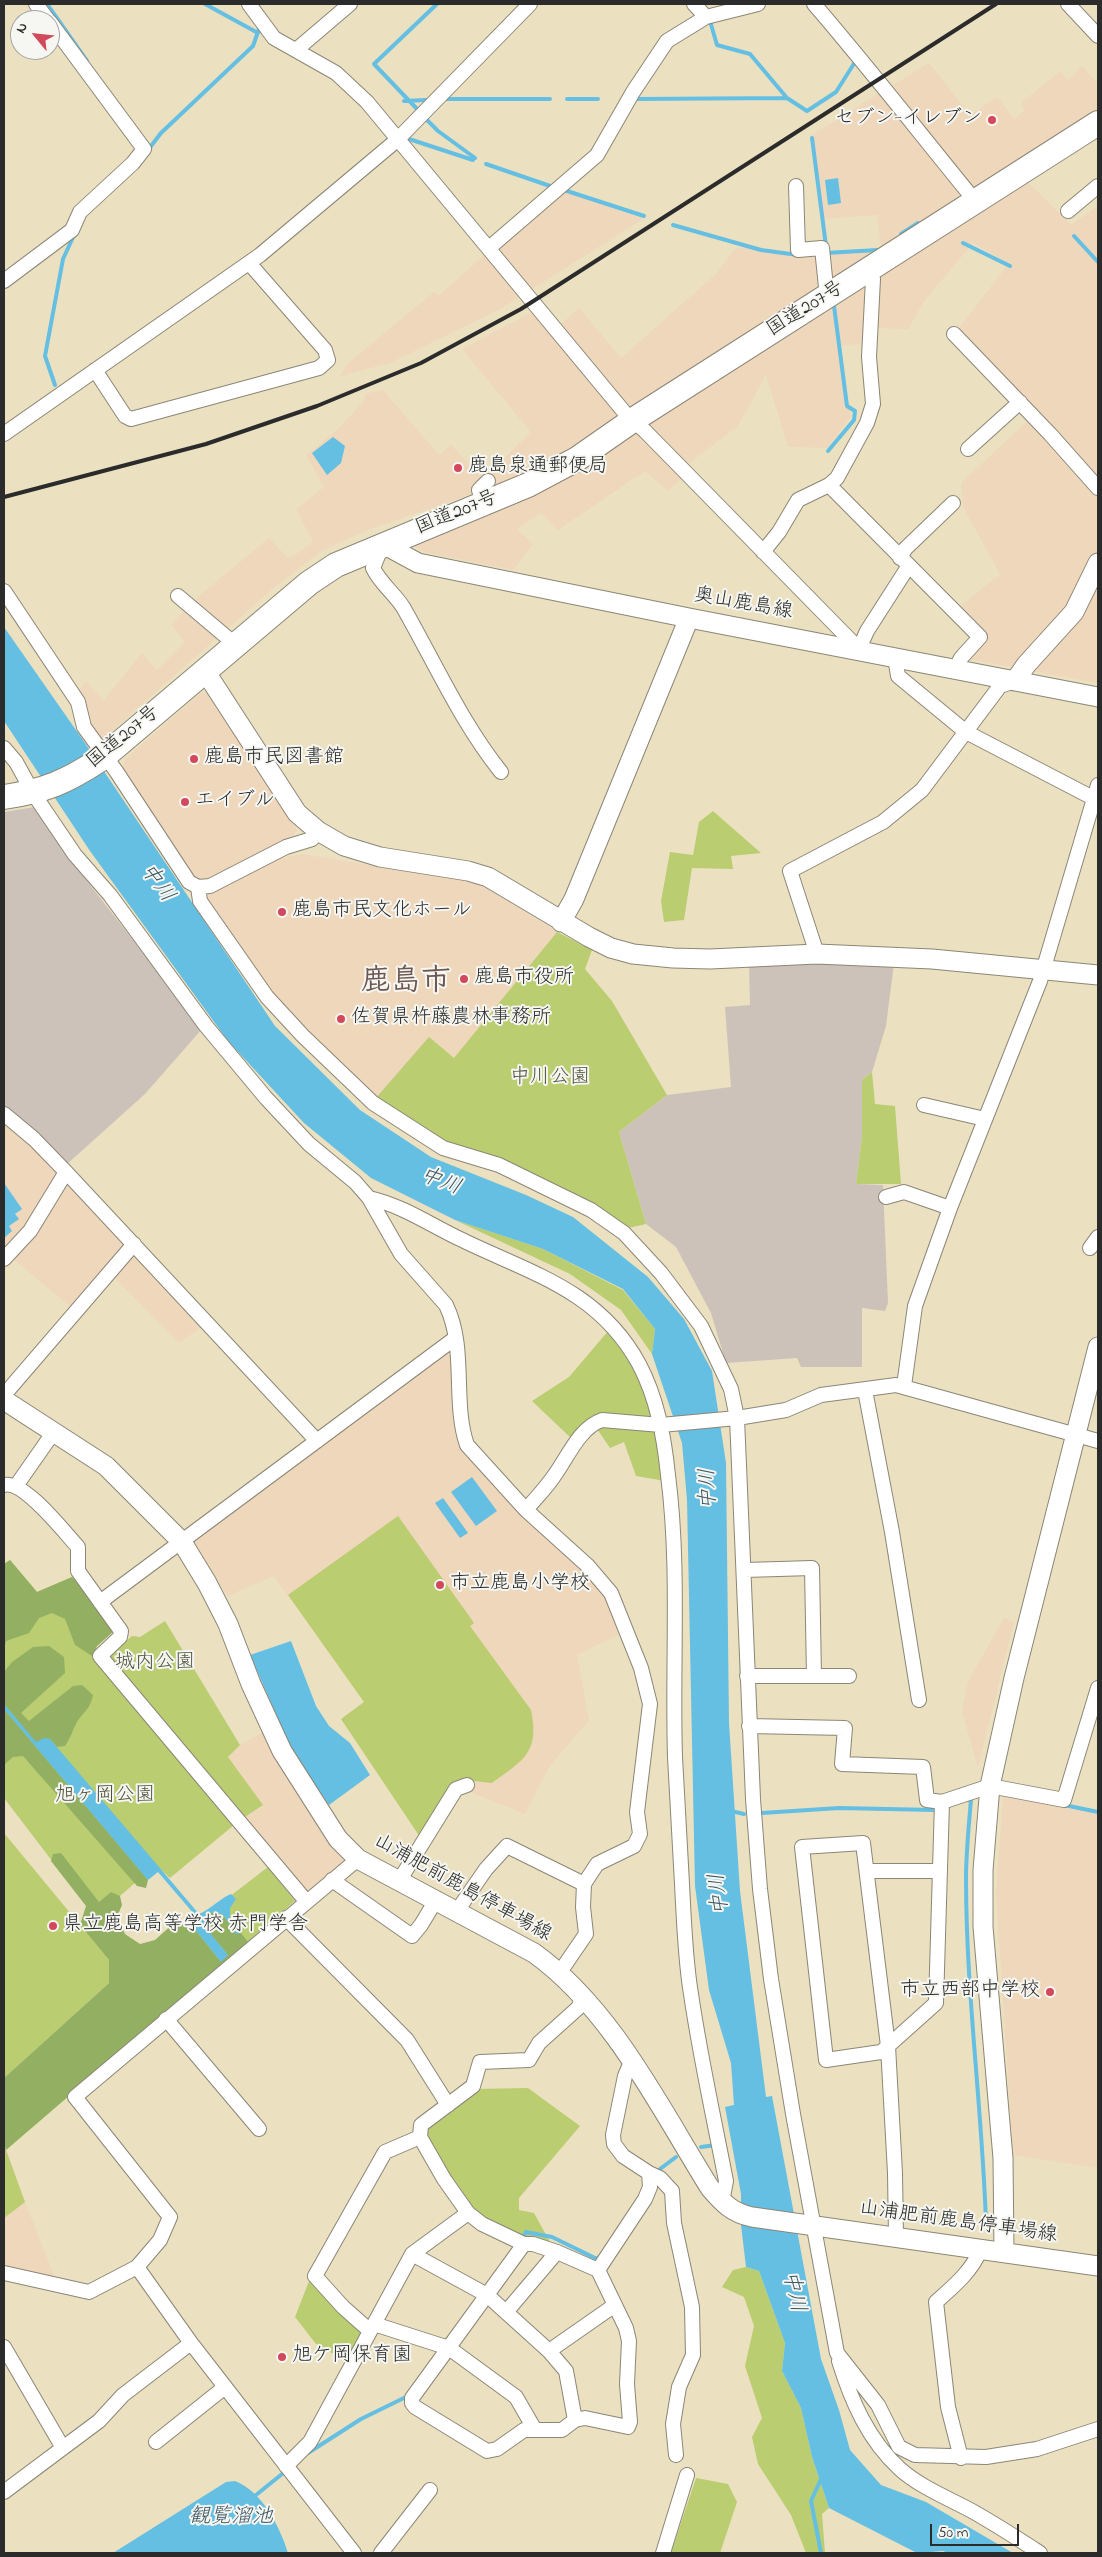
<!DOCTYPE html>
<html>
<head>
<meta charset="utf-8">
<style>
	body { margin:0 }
	#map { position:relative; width:1102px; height:2557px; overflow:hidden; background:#ebe1c1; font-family:"Indie Flower",sans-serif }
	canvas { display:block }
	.frame { position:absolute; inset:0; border:5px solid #2b2b2b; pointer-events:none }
	.north { position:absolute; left:10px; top:10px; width:50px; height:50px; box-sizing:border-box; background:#f6f6f2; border:1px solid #a5a5a2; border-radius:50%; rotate:298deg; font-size:14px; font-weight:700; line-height:20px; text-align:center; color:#2b2b2b }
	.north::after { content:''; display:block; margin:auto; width:18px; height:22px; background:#d1495b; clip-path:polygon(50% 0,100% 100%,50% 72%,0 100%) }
	.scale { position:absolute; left:930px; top:2524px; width:89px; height:22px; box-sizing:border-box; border:2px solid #2b2b2b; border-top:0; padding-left:6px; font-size:15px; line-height:18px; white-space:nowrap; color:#2b2b2b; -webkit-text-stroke:4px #f6f6f2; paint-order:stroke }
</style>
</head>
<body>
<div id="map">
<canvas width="1102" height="2557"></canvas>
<div class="frame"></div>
<div class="north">N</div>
<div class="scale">50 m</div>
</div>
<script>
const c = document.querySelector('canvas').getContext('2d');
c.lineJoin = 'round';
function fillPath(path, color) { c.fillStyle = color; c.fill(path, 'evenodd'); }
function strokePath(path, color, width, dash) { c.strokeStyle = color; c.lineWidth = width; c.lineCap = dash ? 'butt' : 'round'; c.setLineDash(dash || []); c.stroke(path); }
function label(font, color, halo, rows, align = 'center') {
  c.font = font + ' "Indie Flower","Klee One",sans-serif'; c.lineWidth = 4; c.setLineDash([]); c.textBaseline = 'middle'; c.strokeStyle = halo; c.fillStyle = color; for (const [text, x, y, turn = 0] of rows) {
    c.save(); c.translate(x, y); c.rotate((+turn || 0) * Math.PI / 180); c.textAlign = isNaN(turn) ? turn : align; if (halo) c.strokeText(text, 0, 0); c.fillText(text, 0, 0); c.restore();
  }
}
const built = new Path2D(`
	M929 63 970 115 997 97 1014 119 1025 110 1021 103 1060 71 1068 80 1082 66 1098 84V113L563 454 521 477 365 531 320 552 276 586 99 742 72 699 86 682 104 700 142 653 157 670 185 642 171 625 200 595 269 538 289 559 313 542 296 509 324 487 306 455 338 429 364 401 365 394 383 390 439 455 451 445 483 479 531 432 462 349 544 306 561 324 579 308 621 358 716 274 736 248H761L797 254 881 248 877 215 821 219 810 136Z
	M1026 180 1071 225 1098 206V683L967 659 985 637 957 609 1000 574 963 507 961 483 1034 415 957 331 1009 263 973 243 925 300 908 329 876 328 873 342 840 346 851 417 827 448 788 447 766 375 738 426 680 470 684 477 667 490 645 471 558 530 541 513 517 529 533 544 513 570 428 553 415 547V541L527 500 584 469 656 415Z
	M560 189 643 219 502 308 390 363 340 376 347 364 434 292 439 295Z
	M202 692 208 693 297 831 291 838 200 882 195 879 123 770 125 759Z
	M301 854 458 879 485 887 557 932 454 1059 375 1099 306 1032 272 994 205 899 210 892 268 862Z
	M4 1108 69 1171 213 1319 179 1343 107 1270 72 1308 6 1253 4 1250Z
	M444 1353 451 1355 459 1438 608 1597 618 1635 577 1655 589 1720 549 1767 525 1814 452 1785 341 1719 364 1702 274 1576 227 1596 192 1538Z
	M1004 1618 1014 1622 978 1768 962 1711 968 1682Z
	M263 1732 351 1859 308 1891 245 1817 263 1806 227 1756 240 1745Z
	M1003 1796 1098 1814V2168L1013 2155 996 1893Z
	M4 2143 25 2202 55 2278 4 2266Z`);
const industrial = new Path2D(`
	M35 807 70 859 202 1029 145 1094 66 1165 4 1108V812Z
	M749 963H894L886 1026 872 1072 862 1080V1136L856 1184 883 1185 888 1303 885 1311 862 1308V1367H801L797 1358 726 1363 711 1313 676 1247 646 1224 619 1132 667 1095 731 1087 725 1007 750 1005Z`);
const green = new Path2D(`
	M713 811 761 853 731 856 733 869 692 868 684 920 664 922 661 901 670 852 693 855 699 822Z
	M557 932 592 950 585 969 612 1001 667 1095 619 1132 646 1224 628 1228 591 1202 500 1160 445 1144 375 1099 429 1037 454 1058Z
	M872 1072 875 1104 895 1106 901 1184H856L862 1136V1080Z
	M455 1220 543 1249 623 1290 655 1329 652 1354 621 1310 570 1274Z
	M609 1330 647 1391 665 1481 636 1476 624 1442 610 1448 591 1420 573 1440 532 1401 569 1377Z
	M398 1516 474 1623 470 1626 531 1710C540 1753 523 1760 492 1783L464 1780 420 1837 341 1719 364 1702 288 1595Z
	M10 1560 37 1592 72 1577 115 1630 97 1646 93 1657 234 1825 170 1878 160 1869 140 1886 136 1882 105 1909 146 1961 268 1867 295 1901 6 2150 25 2202 4 2218V2087L119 1983 117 1946 4 1798V1564Z
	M165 1621 240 1745 228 1757 263 1805 245 1817 109 1656 132 1636 140 1637Z
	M4 1833 109 1960V1983L4 2078Z
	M528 2088 580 2126 519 2198V2210L534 2213 550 2242 527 2238 486 2220 471 2210 424 2136 425 2127 474 2089Z
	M746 2267 759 2271 785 2343 782 2371 801 2408 812 2457 829 2508 822 2514 825 2553H806L791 2515 758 2464 752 2437 762 2418 745 2366 754 2326 744 2297 722 2287 733 2270Z
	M311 2276 365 2331 349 2363 316 2344 295 2317Z
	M696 2478 728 2484 737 2502 720 2553H671Z`);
const forest = new Path2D(`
	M10 1560 37 1592 72 1577 115 1630 97 1646 92 1656 75 1645 65 1619 52 1613 39 1618 29 1633 6 1641 4 1649V1564Z
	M49 1646 64 1657 65 1673 21 1713 29 1721 73 1686 82 1685 93 1695C90 1711 82 1712 76 1724 72 1732 70 1739 65 1746L57 1747 50 1739 36 1743 4 1704V1672L12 1662 33 1647Z
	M4 1709 148 1880 146 1888 137 1886 23 1756 13 1757 4 1765Z
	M61 1853 99 1902 111 1892 120 1896 122 1905 117 1917 125 1934 140 1944 155 1940 174 1923H190L220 1961 228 1955 209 1932 207 1920 212 1912C226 1911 228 1924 235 1933H241L248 1942 6 2150 4 2143V2078L109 1983V1960L80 1925 86 1906 51 1861 53 1854Z`);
const water = new Path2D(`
	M838 178 841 203 828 205 825 180Z
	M333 437 345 446 341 463 327 475 312 453Z
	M4 627 85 743 275 1026 360 1110 431 1157 526 1195 573 1217 648 1277 684 1319 712 1371 726 1463 729 1723 740 1891 766 2097 772 2096 821 2359 839 2410 850 2450 881 2485 926 2502 1013 2553H948L943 2551 917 2553 829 2508 812 2457 801 2408 782 2371 785 2343 759 2271 746 2267 741 2225V2194L725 2107 734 2105 731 2063 709 1990 695 1886 687 1500 682 1443 652 1354 655 1329 623 1289 543 1249 455 1220 371 1178 304 1123 228 1041 90 851 4 721Z
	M4 1183 22 1209 15 1214 19 1219 9 1226 12 1231 4 1238Z
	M472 1477 497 1511 476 1526 451 1492Z
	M443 1498 468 1533 460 1538 435 1503Z
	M291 1641 316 1706 329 1726 350 1743 370 1775 329 1805 294 1755 250 1655Z
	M4 1704 36 1742 44 1738 50 1739 199 1914C211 1909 219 1899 231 1894L236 1899 230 1908V1919L238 1927 241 1933 236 1934C228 1924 226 1911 212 1912L207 1920 209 1932 228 1955 221 1962 190 1923 194 1914 158 1872 148 1880 4 1709Z
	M235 2481C262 2491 280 2527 288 2553H113L226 2482Z`);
const stream = new Path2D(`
	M47 4 87 61
	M205 4 258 33
	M710 21 717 45 750 54 787 98 807 111 836 92 855 62
	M444 99H550
	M567 99H598
	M635 99 787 98
	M404 101 426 100
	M418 110 374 64 437 4
	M425 118 438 131 475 158
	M812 138 826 246
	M409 139 473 160
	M148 150 161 133 253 46 260 26
	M486 164 553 187
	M567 191 644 216
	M673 225 761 250 798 255
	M901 234 918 223
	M1074 236 1098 262
	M963 243 1010 266
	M825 253 878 250
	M55 385 45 356 63 259 75 233
	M828 451 854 420 855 411 847 406 834 306
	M967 1800 971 1799C969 1825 966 1852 966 1878 966 1993 982 2107 986 2222
	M1064 1805 1098 1812
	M731 1811 744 1814
	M762 1813 839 1808 935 1810
	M701 2147 716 2145
	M660 2169 676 2157
	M523 2237 526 2232 552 2237 597 2259 599 2257
	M308 2453 361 2419 408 2396
	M256 2495 287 2470
	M821 2553 811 2501 822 2477`);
const street = new Path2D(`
	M36 4 48 20
	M249 4 274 38 336 73 367 102 625 413 645 431 859 649 867 631 908 567
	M694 4 706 17
	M814 4C870 69 922 136 976 202
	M1068 4 1098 36
	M296 50 350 4
	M796 186 798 250 822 248 827 297
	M1068 211 1098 186
	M489 248 597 155 633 92 667 41 706 17 758 4
	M4 281 72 230 80 212 133 163 144 149 50 22
	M954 334 1050 434 1098 488
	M95 370 125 416 131 419 319 368 328 360 325 350 249 263
	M4 434 260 255 397 140 530 4
	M968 449 1020 402
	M829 485 980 637 961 658 955 669
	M483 504 479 490 488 481
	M382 546 373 568C380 583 394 593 403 607 435 663 461 722 501 772
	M763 552 779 532 798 500 829 485 837 478 867 423 873 404 869 357 873 279 868 270
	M900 558 905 549 953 503
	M4 591 78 702 84 727 116 771 189 882 198 887 210 886 286 847 312 839 318 831
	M178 596 236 645
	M895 657 898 676 966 732 1095 799
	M4 748 16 762 33 793 75 855 110 895 206 1026 266 1098 309 1144 355 1182 369 1198 401 1254 446 1305C467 1348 452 1402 467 1445L526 1510 588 1566 611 1593 641 1668 650 1704 637 1812 640 1834 634 1846 597 1864 584 1884 583 1907 586 1934 560 1972
	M198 887 200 901 267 997 303 1036 373 1103 443 1148 499 1165 591 1210 624 1233 661 1273 701 1326 731 1389 737 1418 753 1799 760 1889 771 1979 793 2114 837 2353 878 2405 899 2447 915 2455 986 2457 1037 2449 1098 2429
	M817 954 790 871 883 822 922 790 1000 686 1015 681
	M924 1105 985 1119
	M4 1114 34 1139 66 1172 317 1441
	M886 1197 904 1192 950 1208
	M369 1198C401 1205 429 1224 458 1238 529 1273 598 1289 639 1364 657 1398 664 1436 668 1475 680 1569 672 1663 675 1757 677 1800 680 1842 682 1884 684 1921 685 1958 691 1994 700 2056 714 2119 726 2181L722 2202
	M1090 1248 1098 1237
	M4 1259 30 1231 66 1172
	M904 1386 915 1306 950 1208 1040 981 1098 785
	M865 1390 892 1532 919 1700
	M4 1395 134 1244
	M4 1485C24 1480 64 1532 78 1547V1571L121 1631 120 1637 100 1656 306 1901
	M16 1486 53 1433
	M526 1510C535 1499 546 1488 554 1476 568 1457 579 1428 602 1420L661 1425 737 1418 786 1410 821 1395 896 1385 1098 1441
	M745 1570 812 1568 814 1676
	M100 1602 454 1339
	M747 1676H849
	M749 1726 845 1728 842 1764 923 1767 927 1800 942 1802 990 1786 1064 1800 1098 1688
	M867 1871H940
	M332 1880 412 1936 421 1925 436 1900
	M399 1881 456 1789 467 1785
	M457 1911 486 1869 507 1846 584 1884
	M286 1918 407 2040 448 2105
	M166 2019 259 2129
	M631 2062 625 2076 613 2135 614 2144 623 2156 649 2173 660 2178 672 2191 674 2223 692 2307 693 2355 679 2387 673 2424 676 2455
	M896 2237 895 2173 888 2046 863 1843 802 1847 826 2060 881 2052 888 2046 936 2003 942 1802
	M524 2244 412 2398V2403L415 2407 487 2451 497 2449 524 2430H562L575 2420 585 2418 628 2427 630 2422 627 2384 629 2341 626 2328 598 2270 557 2252 533 2244H524L482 2224 468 2213 444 2179 420 2137 421 2125 473 2086 480 2062 529 2060 539 2043 578 2008 584 1996
	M412 2254 487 2295 549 2351 566 2371 575 2420
	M137 2267 191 2343 354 2553
	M598 2270 645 2199 650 2187 649 2173
	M4 2273 89 2292 137 2267 160 2240 170 2217 75 2097 358 1859
	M507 2311 557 2252
	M374 2324 449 2348 516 2397 535 2430
	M370 2331 343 2307 315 2276 385 2152 420 2137
	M4 2347 63 2448
	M549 2351 615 2305
	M839 2361C851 2400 868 2440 900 2469 920 2487 948 2498 972 2511 995 2524 1017 2538 1040 2553
	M156 2442 225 2387
	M961 2458 948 2407 936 2302C955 2285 971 2272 981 2249
	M286 2466 310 2442 412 2254 468 2213
	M4 2492 99 2421 123 2395 191 2343
	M381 2553 430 2490
	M663 2553 687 2475`);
const secondary = new Path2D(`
	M383 544 418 563 689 618 1098 697
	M205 671 297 813 318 831 344 846 380 857 468 871 488 877 589 937 611 948 633 954 673 958 710 959 817 954 932 959 1098 975
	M1015 681 1026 665 1074 612 1098 563
	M561 922 574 899 689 618
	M4 1400 106 1466 182 1542 207 1583 228 1624 251 1684 282 1751 338 1839 358 1859 534 1953C612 2009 660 2108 710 2188 723 2203 732 2213 752 2217L1098 2266
	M1004 2252 1003 2158 983 1927V1870L990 1786 1014 1678 1098 1347`);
const highway = new Path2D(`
	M4 797C45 791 66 782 101 759L309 583 336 565 528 485 577 459 633 420 1098 123`);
const rail = new Path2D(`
	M4 497 206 444 317 406 421 363 521 309 996 4`);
const markers = [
	[992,120,5,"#d1495b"],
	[458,468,5,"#d1495b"],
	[194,759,5,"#d1495b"],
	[185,802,5,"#d1495b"],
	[282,912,5,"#d1495b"],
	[464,979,5,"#d1495b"],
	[341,1019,5,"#d1495b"],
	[440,1585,5,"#d1495b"],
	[53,1926,5,"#d1495b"],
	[1050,1992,5,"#d1495b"],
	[282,2357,5,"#d1495b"]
];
const poiNames = [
	["セブン-イレブン",982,120,"right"],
	["鹿島泉通郵便局",468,468],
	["鹿島市民図書館",204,759],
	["エイブル",195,802],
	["鹿島市民文化ホール",292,912],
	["鹿島市役所",474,979],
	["佐賀県杵藤農林事務所",351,1019],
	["市立鹿島小学校",450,1585],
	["県立鹿島高等学校 赤門学舎",63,1926],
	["市立西部中学校",1040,1992,"right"],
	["旭ケ岡保育園",292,2357]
];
const streetNames = [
	["国道207号",806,310,-32],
	["国道207号",457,514,-22],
	["奥山鹿島線",743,605,10],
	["国道207号",124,738,-39],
	["山浦肥前鹿島停車場線",462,1889,29],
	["山浦肥前鹿島停車場線",958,2223,8]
];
const parkNames = [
	["中川公園",550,1079],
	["城内公園",155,1664],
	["旭ヶ岡公園",105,1797]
];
const waterNames = [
	["中川",156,884,54],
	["中川",440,1183,21],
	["中川",710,1489,-92],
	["中川",721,1894,-97],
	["中川",792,2292,77],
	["観覧溜池",231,2519]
];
const townNames = [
	["鹿島市",406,984]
];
fillPath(built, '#eed7bb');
fillPath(industrial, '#ccc2b9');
fillPath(green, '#bacd70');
fillPath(forest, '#93b062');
fillPath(water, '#64bfe2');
strokePath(stream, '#64bfe2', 4);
strokePath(street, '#8b8676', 16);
strokePath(secondary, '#8b8676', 21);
strokePath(highway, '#8b8676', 26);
strokePath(street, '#fff', 14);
strokePath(secondary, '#fff', 19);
strokePath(highway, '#fff', 24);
strokePath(rail, '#2b2b2b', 4);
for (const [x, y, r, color] of markers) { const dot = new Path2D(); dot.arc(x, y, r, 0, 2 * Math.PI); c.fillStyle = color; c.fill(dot); strokePath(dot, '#f6f6f2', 2); }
label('20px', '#2b2b2b', '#f6f6f2', poiNames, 'left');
label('20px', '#2b2b2b', '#f6f6f2', streetNames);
label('20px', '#4f543c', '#f6f6f2', parkNames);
label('italic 21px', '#3c5762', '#f6f6f2', waterNames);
label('bold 30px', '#6e5751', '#f6f6f2', townNames);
</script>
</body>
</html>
